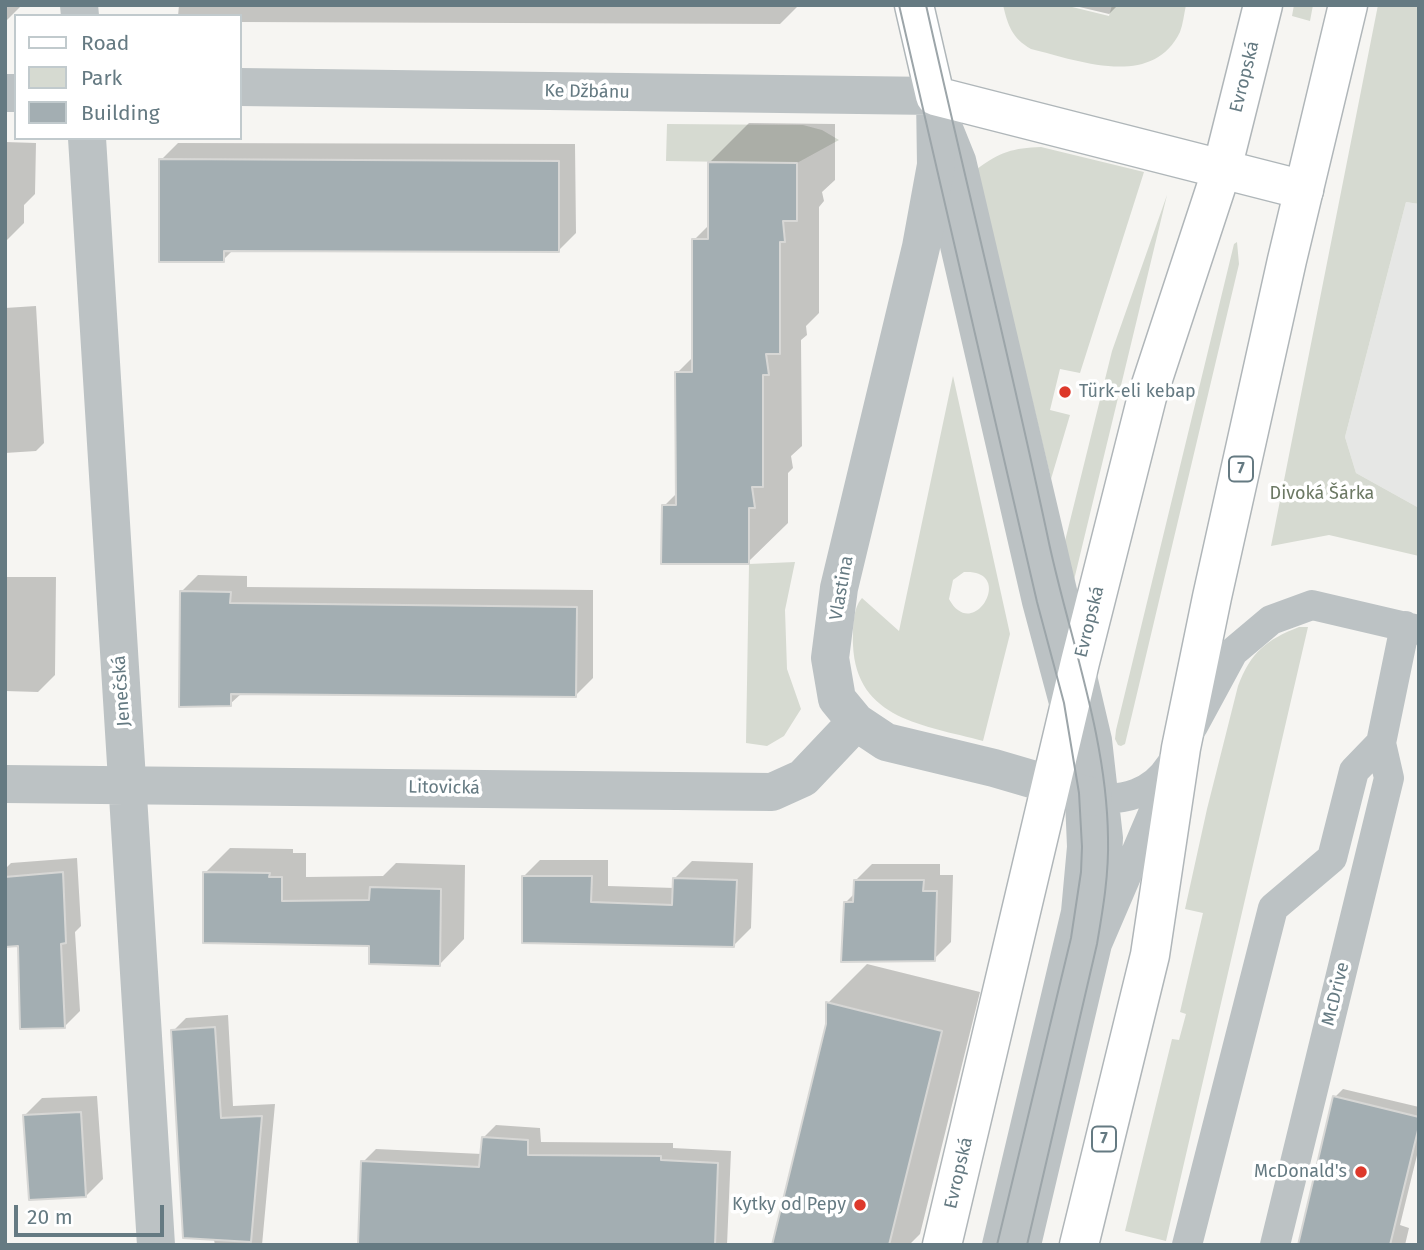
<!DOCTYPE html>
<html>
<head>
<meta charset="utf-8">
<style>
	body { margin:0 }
	#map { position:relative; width:1424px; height:1250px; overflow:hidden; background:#f6f5f2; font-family:"Fira Sans",sans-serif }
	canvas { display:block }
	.frame { position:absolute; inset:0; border:7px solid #657a82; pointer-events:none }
	.legend { position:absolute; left:14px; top:14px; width:228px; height:126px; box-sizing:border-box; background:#fff; border:2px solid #c1cacd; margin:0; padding:9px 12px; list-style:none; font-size:21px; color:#657a82 }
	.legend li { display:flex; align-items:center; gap:14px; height:35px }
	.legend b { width:35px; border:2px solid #c1cacd }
	.scale { position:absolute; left:14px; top:1205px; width:150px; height:32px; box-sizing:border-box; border:4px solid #657a82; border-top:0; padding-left:9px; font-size:21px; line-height:24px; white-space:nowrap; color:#657a82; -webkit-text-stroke:5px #fff; paint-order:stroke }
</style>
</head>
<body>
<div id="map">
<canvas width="1424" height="1250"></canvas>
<div class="frame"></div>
<ul class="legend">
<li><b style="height:9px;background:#fff"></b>Road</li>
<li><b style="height:19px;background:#d6dad1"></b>Park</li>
<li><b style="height:19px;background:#a3aeb2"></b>Building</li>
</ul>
<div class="scale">20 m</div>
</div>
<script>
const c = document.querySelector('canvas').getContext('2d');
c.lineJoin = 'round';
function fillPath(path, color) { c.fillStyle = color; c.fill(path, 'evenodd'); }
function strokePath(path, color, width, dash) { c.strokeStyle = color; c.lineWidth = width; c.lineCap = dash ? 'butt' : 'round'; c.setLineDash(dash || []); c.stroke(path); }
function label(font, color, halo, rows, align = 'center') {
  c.font = font + ' "Fira Sans",sans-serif'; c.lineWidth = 7; c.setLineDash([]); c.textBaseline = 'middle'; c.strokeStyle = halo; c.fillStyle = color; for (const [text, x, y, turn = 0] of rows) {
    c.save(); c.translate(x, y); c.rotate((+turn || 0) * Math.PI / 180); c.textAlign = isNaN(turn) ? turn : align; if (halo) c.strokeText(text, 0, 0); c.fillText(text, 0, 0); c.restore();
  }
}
const built = new Path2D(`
	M1406 202 1419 204V508L1356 473 1345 437Z`);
const green = new Path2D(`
	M1003 5H1064L1109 16 1112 5H1186C1184 14 1183 24 1180 32 1152 90 1077 60 1031 49 1012 38 1008 26 1003 5Z
	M1294 5H1313L1310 21 1292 16Z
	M1378 5H1419V204L1406 202 1345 437 1356 473 1419 508V556L1329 535 1271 546Z
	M667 124 803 125 822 130 839 140 797 163 666 161Z
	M1041 147 1144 172 1080 373 1060 369 1050 410 1070 415 1051 479 977 169C1000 152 1013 148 1041 147Z
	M1167 195 1074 580 1065 541 1112 351Z
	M1237 242 1239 264 1125 744 1121 746 1118 745 1115 739 1116 730 1234 244Z
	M953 376 1010 634 983 741C925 725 856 720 853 645 853 631 852 609 862 598L899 631ZM964 572C1017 569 973 644 949 599L953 580Z
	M795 562 785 610 787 669 801 709 784 736 767 746 746 743 749 564Z
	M1299 627H1308L1166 1241 1125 1231 1172 1039 1179 1040 1186 1014 1180 1012 1203 913 1185 909 1207 809 1238 686C1251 652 1266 640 1299 627Z`);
const shadow = new Path2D(`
	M5 5H22L6 21Z
	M179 5H797V7L780 24 240 22V16H178Z
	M1071 5H1118L1109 14Z
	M749 123 835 124V180L822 192 824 201 819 207V313L806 326 807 335 801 340 802 446 791 456 793 468 788 473V523L748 562 664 506 678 492 677 373 693 357 694 240 710 224V162Z
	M5 142 36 143 35 194 24 205V223L7 240Z
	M178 143 575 144 576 233 559 250 234 249 223 260 161 160Z
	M36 306 44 443 36 451 5 453V308Z
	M198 575 247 576V587L593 590V678L576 695 242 693 230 704 181 592Z
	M5 577H56L55 675 38 692 5 691Z
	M230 848 293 849V853H306V877L383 876 396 863 465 865 464 939 440 964 370 944 205 873Z
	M77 858 81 926 75 932 80 1011 64 1027 20 944 5 945V869L11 863Z
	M540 860H608V886L675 888V878L692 861 753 863 751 928 734 945 524 941 523 877Z
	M872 864H940V875H953L951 942 934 959 846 902 855 893V881Z
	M867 964 980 992 920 1234 909 1245H773L828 1024V1003Z
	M228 1015 233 1106 275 1104 262 1245H215L173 1031 186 1018Z
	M1343 1089 1419 1107V1147L1400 1225 1409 1228 1405 1245H1299L1335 1097Z
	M97 1096 103 1179 86 1196 25 1115 42 1098Z
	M496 1125 540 1128 541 1142 673 1143V1148L731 1151 727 1245H360L363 1162 376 1149 482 1154 483 1138Z`);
const building = new Path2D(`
	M159 159 559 161V252L224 251V262H159Z
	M708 162 797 163V221H783L785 242H780V354H766L769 375H763V487H752L755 508H749V564H661L662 505H676L675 372H692V239H708Z
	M180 591 231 592 230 603 577 607 576 697 231 694V706L179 707Z
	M63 872 66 943 61 944 65 1028 20 1029 18 946 5 947V877Z
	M203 872 270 873 269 877H282V901L369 900 370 887 441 889 440 966 369 964V946L203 943Z
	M522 876H592L591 902 672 905 673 878 737 880 734 947 522 943Z
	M854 880H924L923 891H937L935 961 841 962 844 902H853Z
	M826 1002 942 1031 889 1245H772L826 1024Z
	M215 1027 221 1118 262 1116 251 1242 183 1238 171 1030Z
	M1333 1096 1419 1117V1126L1390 1245H1298Z
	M81 1112 86 1197 29 1200 23 1115Z
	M482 1137 528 1140V1155L661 1156V1160L718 1163 715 1245H358L361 1161 479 1167Z`);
const lane = new Path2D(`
	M940 108 961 160 1097 740 1108 838 1105 896 1097 944
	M938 172 1037 602 1064 703 1079 793
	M1193 726 1233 652 1271 620 1312 605 1419 630
	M1093 797C1123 802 1153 793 1170 766
	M997 1245 1076 912 1082 847 1079 775
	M1026 1245 1097 944 1166 783
	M1187 1245 1273 908 1332 858 1354 771 1381 743 1405 626
	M1275 1245 1389 778 1381 743`);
const street = new Path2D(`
	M79 5 80 16
	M240 87 935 96 936 165 921 247 839 588 830 658 837 699 856 722 886 742 994 768 1093 797
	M5 93H16
	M87 138 156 1245
	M5 784 772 792 803 778 856 722`);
const secondary = new Path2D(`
	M914 5 935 96 1304 190`);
const primary = new Path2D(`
	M942 1245 1080 662 1147 397 1222 169 1263 5
	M1079 1245 1150 955 1181 748 1212 597 1287 260 1348 5`);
const tram = new Path2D(`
	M899 5 1037 602 1064 703 1079 793 1082 847 1081 872 1071 938 997 1245
	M926 5C966 184 1011 363 1049 543 1070 640 1107 737 1108 838 1109 874 1103 909 1097 944L1027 1245`);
const markers = [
	[1065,392,7,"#dd392b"],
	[1361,1172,7,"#dd392b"],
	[860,1205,7,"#dd392b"]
];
const shields = [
	[1241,469,24],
	[1104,1139,24]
];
const shieldNames = [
	["7",1241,469],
	["7",1104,1139]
];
const streetNames = [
	["Evropská",1245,77,-76],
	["Ke Džbánu",587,92,1],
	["Vlastina",842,588,-80],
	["Evropská",1090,622,-76],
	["Jenečská",122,691,-94],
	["Litovická",444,788,1],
	["McDrive",1336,994,-76],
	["Evropská",959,1173,-77]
];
const poiNames = [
	["Türk-eli kebap",1079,392,"left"],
	["McDonald's",1347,1172],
	["Kytky od Pepy",846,1205]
];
const parkNames = [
	["Divoká Šárka",1322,494]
];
fillPath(built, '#e6e7e5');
fillPath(green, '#d6dad1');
fillPath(shadow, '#0003');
fillPath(building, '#a3aeb2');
strokePath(building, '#d7d7d5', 2);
strokePath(secondary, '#afb6b9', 41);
strokePath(primary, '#b0b6b9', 41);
strokePath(lane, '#bcc2c4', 30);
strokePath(street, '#bcc2c4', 38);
strokePath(secondary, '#fff', 38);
strokePath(primary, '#fff', 38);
strokePath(tram, '#9ca5a9', 2);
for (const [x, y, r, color] of markers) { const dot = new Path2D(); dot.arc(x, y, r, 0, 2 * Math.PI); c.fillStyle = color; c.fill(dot); strokePath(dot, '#fff', 2.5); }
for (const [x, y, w] of shields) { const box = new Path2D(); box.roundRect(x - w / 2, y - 12.5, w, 25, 5); c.fillStyle = '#fff'; c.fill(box); strokePath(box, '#657a82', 2); }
label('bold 16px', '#657a82', null, shieldNames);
label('18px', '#657a82', '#fff', streetNames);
label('18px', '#657a82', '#fff', poiNames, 'right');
label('18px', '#6c7964', '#fff', parkNames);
</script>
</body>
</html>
